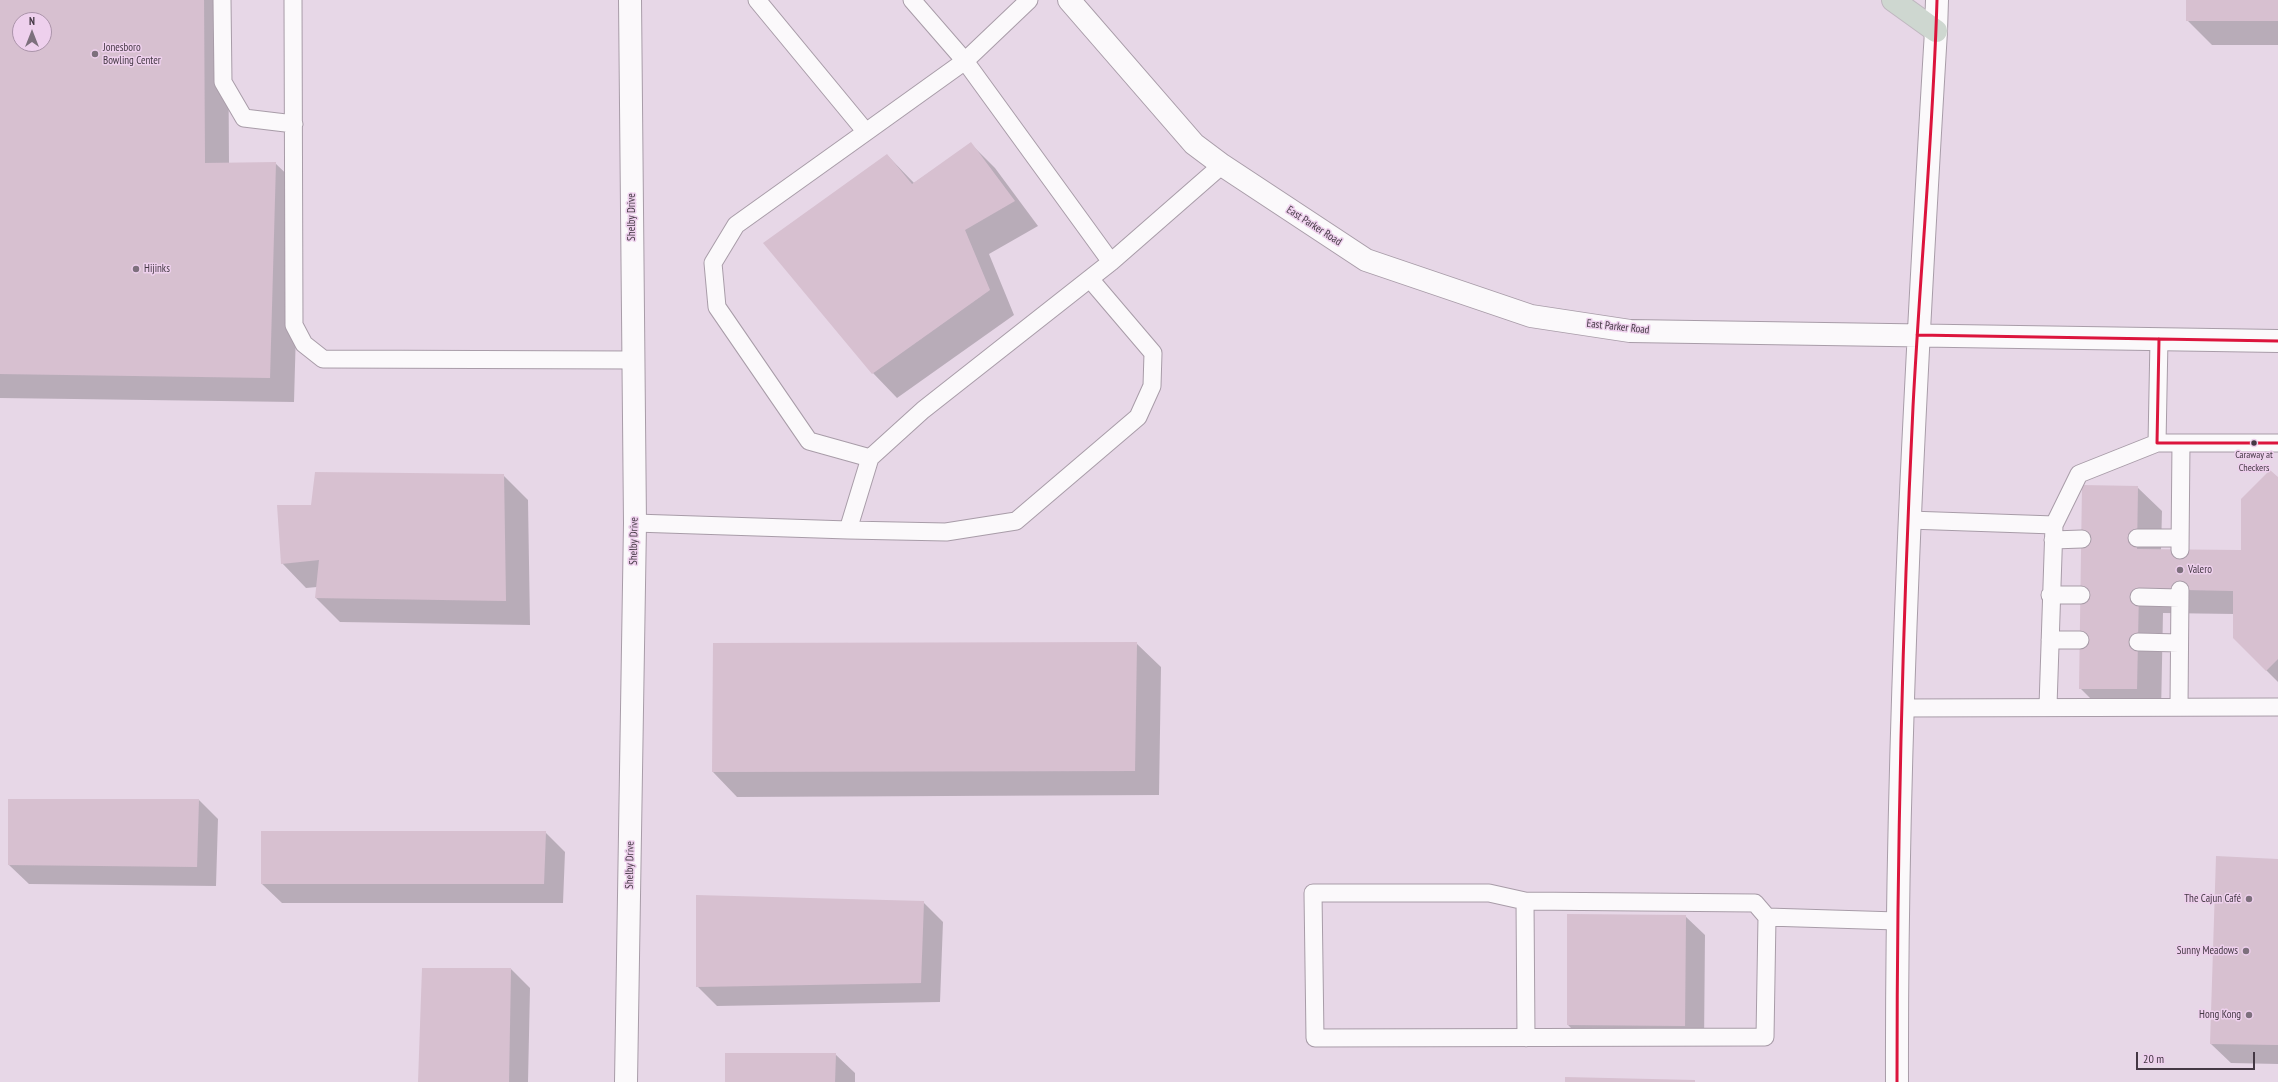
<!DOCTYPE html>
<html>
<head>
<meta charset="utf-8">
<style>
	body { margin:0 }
	#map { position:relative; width:2278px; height:1082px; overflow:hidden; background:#e7d7e7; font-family:"PT Sans Narrow",sans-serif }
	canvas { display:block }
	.north { position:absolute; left:12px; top:12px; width:40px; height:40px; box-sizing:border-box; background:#eed0ed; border:1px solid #aa93a9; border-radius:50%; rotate:0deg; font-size:11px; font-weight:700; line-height:16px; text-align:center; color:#443844 }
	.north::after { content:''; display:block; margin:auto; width:14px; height:18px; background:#7d707d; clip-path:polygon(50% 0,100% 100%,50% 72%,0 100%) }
	.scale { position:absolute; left:2136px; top:1052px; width:119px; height:18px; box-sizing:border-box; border:2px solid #443844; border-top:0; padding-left:5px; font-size:12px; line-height:14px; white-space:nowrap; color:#443844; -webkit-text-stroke:3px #eed0ed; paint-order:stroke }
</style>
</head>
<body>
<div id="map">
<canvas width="2278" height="1082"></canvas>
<div class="north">N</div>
<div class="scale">20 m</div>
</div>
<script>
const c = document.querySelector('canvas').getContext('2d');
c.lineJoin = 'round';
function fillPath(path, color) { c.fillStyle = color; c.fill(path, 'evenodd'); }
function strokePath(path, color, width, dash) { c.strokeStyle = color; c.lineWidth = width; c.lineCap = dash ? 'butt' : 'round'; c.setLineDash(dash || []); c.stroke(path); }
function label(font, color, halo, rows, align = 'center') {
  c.font = font + ' "PT Sans Narrow",sans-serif'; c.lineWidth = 3; c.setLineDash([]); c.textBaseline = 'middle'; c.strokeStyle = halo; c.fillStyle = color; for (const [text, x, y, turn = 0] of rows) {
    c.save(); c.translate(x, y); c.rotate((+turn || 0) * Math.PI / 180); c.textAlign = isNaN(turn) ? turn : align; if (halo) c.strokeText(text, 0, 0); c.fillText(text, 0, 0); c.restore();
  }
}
const shadow = new Path2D(`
	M0 0H228L229 163H275L300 187 294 402 0 398ZM20 20H44V44H20Z
	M2187 0H2278V45H2212L2187 20Z
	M971 144 995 168 1038 226 989 254 1014 315 897 398 873 373 887 155 914 183Z
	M503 475 528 500 530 625 340 622 316 598 317 587 306 588 282 563 312 506Z
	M2278 479V682L2234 638V614L2163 613 2161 713H2105L2080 688 2137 487 2162 511 2161 550 2242 551Z
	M1136 643 1161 667 1159 795 737 797 713 772 714 644Z
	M199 800 218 819 216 886 29 884 9 865Z
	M545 832 565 852 563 903H282L262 884Z
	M2278 860V1064L2231 1063 2211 1044Z
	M923 902 943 922 940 1002 717 1006 697 986Z
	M1685 916 1705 935 1704 1045 1587 1044 1568 1025Z
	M423 969H511L530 988 528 1082H419Z
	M835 1054 855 1073V1082H726Z`);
const building = new Path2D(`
	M0 0H204L205 163 276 162 270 378 0 374ZM20 20H44V44H20Z
	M2186 0H2278V21H2186Z
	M971 142 1015 201 965 230 990 290 872 374 763 243 887 154 912 184Z
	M2270 470 2278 477V659L2266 671 2233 638V591L2139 589 2137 689H2079L2082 485 2138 486 2137 549 2241 550V499Z
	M315 472 504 474 506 601 315 598 319 560 281 564 277 505H311Z
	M1137 642 1135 771 712 772 713 643Z
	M8 799H199L197 867 8 865Z
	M261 831H546L544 884H261Z
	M2216 856 2278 859V1045L2210 1044Z
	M696 895 924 901 921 983 696 987Z
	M1567 914 1686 915 1685 1026 1567 1025Z
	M422 968H511L509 1082H418Z
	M725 1053H836L835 1082H725Z
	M1565 1077 1695 1080V1082H1565Z`);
const service = new Path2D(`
	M222 0 223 82 244 118 294 124
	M293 0 294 325 304 344 323 359 633 360
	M757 0 866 132 965 61 912 0
	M1029 0 965 61 1111 262 1222 165
	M866 132 736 225 713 263 717 307 809 441 870 458
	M2157 443 2159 339
	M1909 520 2054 525 2048 706
	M635 523 848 530 870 458 923 410 1111 262
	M2054 525 2079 474 2157 443H2278
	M848 530 946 532 1016 521 1138 417 1152 386 1153 353 1090 279
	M2137 538H2180
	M2053 540 2082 539
	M2180 550 2181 443
	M2050 595H2081
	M2139 597 2180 598
	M2050 640H2080
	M2138 642 2179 643
	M2179 707 2180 590
	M1902 708 2278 707
	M1525 901 1526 1038
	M1767 917 1755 903 1525 901 1489 893H1313L1315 1038 1765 1037 1767 917 1897 921`);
const minor = new Path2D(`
	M626 1082 635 523 630 0`);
const tertiary = new Path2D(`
	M1069 0 1194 144 1222 165 1366 260 1531 316 1630 331 2278 341
	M1897 1082C1896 731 1915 381 1936 31`);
const secondary = new Path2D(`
	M1936 31 1937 0`);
const motorway = new Path2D(`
	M1893 0 1936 31`);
const bus1 = new Path2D(`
	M1917 335 2278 341
	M2159 339 2157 443H2278
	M1897 1082C1897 857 1902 632 1913 407 1920 272 1933 136 1937 0`);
const markers = [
	[95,54,4,"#7d707d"],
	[136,269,4,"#7d707d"],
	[2254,443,3.5,"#443844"],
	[2180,570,4,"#7d707d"],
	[2249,899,4,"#7d707d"],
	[2246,951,4,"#7d707d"],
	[2249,1015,4,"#7d707d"]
];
const busNames = [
	["Caraway at",2254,455],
	["Checkers",2254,468]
];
const poiNames = [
	["Jonesboro",103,48],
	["Bowling Center",103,61],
	["Hijinks",144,269],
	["Valero",2188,570],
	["The Cajun Café",2241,899,"right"],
	["Sunny Meadows",2238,951,"right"],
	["Hong Kong",2241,1015,"right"]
];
const streetNames = [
	["Shelby Drive",632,217,-90],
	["East Parker Road",1314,226,33],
	["East Parker Road",1618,327,6],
	["Shelby Drive",634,541,-89],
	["Shelby Drive",630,865,-89]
];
fillPath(shadow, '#0003');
fillPath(building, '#d7c0d0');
strokePath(service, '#a89ca8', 19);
strokePath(minor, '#a89ca8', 24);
strokePath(tertiary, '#a89ca8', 24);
strokePath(secondary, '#a89ca8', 24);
strokePath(motorway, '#bfb7bf', 24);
strokePath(service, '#fbf9fb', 17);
strokePath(minor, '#fbf9fb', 22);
strokePath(tertiary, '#fbf9fb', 22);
strokePath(secondary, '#fbf9fb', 22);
strokePath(motorway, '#ced7d0', 22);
strokePath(bus1, '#dc143c', 3);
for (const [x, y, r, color] of markers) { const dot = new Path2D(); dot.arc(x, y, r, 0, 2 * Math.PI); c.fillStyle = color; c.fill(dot); strokePath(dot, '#eed0ed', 1.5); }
label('10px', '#443844', '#eed0ed', busNames);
label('11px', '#443844', '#eed0ed', poiNames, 'left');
label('11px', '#443844', '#eed0ed', streetNames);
</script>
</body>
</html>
